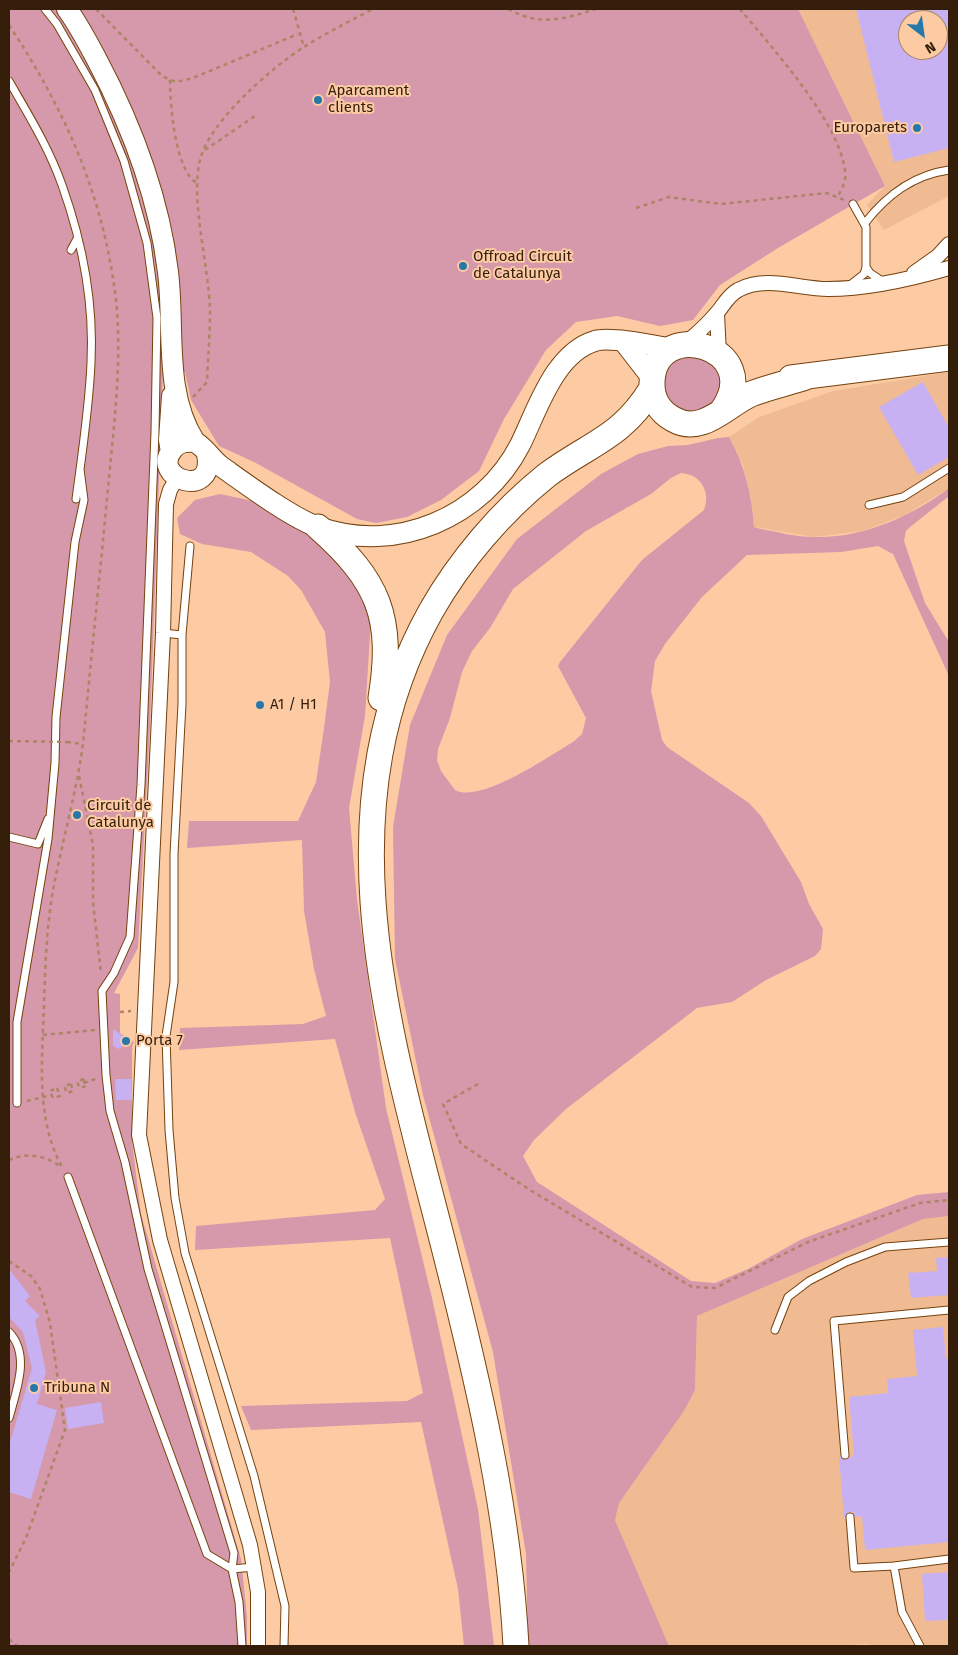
<!DOCTYPE html>
<html>
<head>
<meta charset="utf-8">
<style>
	body { margin:0 }
	#map { position:relative; width:958px; height:1655px; overflow:hidden; background:#fccba4; font-family:"Fira Sans",sans-serif }
	canvas { display:block }
	.frame { position:absolute; inset:0; border:10px solid #341e0a; pointer-events:none }
	.north { position:absolute; left:898px; top:10px; width:50px; height:50px; box-sizing:border-box; background:#fccba4; border:1px solid #ac8666; border-radius:50%; rotate:150deg; font-size:14px; font-weight:700; line-height:20px; text-align:center; color:#341e0a }
	.north::after { content:''; display:block; margin:auto; width:18px; height:22px; background:#2678a9; clip-path:polygon(50% 0,100% 100%,50% 72%,0 100%) }
</style>
</head>
<body>
<div id="map">
<canvas width="958" height="1655"></canvas>
<div class="frame"></div>
<div class="north">N</div>
</div>
<script>
const c = document.querySelector('canvas').getContext('2d');
c.lineJoin = 'round';
function fillPath(path, color) { c.fillStyle = color; c.fill(path, 'evenodd'); }
function strokePath(path, color, width, dash) { c.strokeStyle = color; c.lineWidth = width; c.lineCap = dash ? 'butt' : 'round'; c.setLineDash(dash || []); c.stroke(path); }
function label(font, color, halo, rows, align = 'center') {
  c.font = font + ' "Fira Sans",sans-serif'; c.lineWidth = 4; c.setLineDash([]); c.textBaseline = 'middle'; c.strokeStyle = halo; c.fillStyle = color; for (const [text, x, y, turn = 0] of rows) {
    c.save(); c.translate(x, y); c.rotate((+turn || 0) * Math.PI / 180); c.textAlign = isNaN(turn) ? turn : align; if (halo) c.strokeText(text, 0, 0); c.fillText(text, 0, 0); c.restore();
  }
}
const built = new Path2D(`
	M798 9H949V196L884 230 867 205 885 186ZM908 20H938V50H908Z
	M949 372V488L905 515 862 531 815 537 754 527 751 497 743 465 729 437 759 417 833 391Z
	M949 1216V1646H871L868 1644 831 1646H669L615 1520 619 1503 684 1411 695 1390 697 1316 923 1219Z`);
const green = new Path2D(`
	M9 9H798L885 186 778 248 720 285 693 320 660 326 617 316 576 322 546 350 504 419 479 471 441 500 407 517 376 523 357 519 254 462 219 446 191 400 185 372H163L150 726 138 948 114 993 120 994V1033L134 1042 132 1046V1141L141 1214 241 1559 247 1616V1646H9Z
	M674 356 713 358 724 386 707 411 686 414 668 404 661 373Z
	M729 437C745 466 752 495 754 527L761 529C778 532 796 537 814 537 860 539 913 516 949 488V496L910 527 906 531 904 541 925 603 949 642V676L893 554 878 546 841 552 747 555 702 597 665 644 655 661 651 691 662 740 667 747 749 803 761 816 801 882 809 904 823 929 821 949 815 956 766 980 732 1002 697 1008 566 1109 534 1140 523 1156 537 1182 691 1281 715 1283 748 1269 802 1239 917 1195 949 1192V1216L923 1219 697 1316 695 1390 684 1411 619 1503 615 1520 669 1646H528L526 1554 493 1352 423 1095 395 959 393 827 410 725 447 635 517 539 601 474 638 454 668 446 688 445 718 438ZM681 473C701 474 711 492 704 510L642 560 560 662 558 666 586 718 582 734 573 742C549 756 481 804 455 790L441 771 437 760 438 749 450 718 462 672 472 651 490 628 513 589 586 531 651 494 671 478Z
	M220 494 253 501 291 521 344 565 371 618 365 716 349 808 357 900 386 1108 432 1298 478 1509 494 1646H464L458 1589 421 1422 251 1430 241 1406 407 1401 423 1393 390 1238 195 1250 196 1226 375 1210 385 1199 355 1112 335 1039 179 1050 180 1028 303 1024 326 1016 314 969 304 911 302 840 187 848 189 821H298L316 782 324 728 330 682 325 632 301 590 288 576 251 552 202 544 180 534 177 518 195 500Z`);
const building = new Path2D(`
	M856 9H949V148L894 162ZM908 20H938V50H908Z
	M923 382 949 428V457L918 475 879 407Z
	M113 1029 131 1041 119 1049 113 1046Z
	M115 1079H131L132 1100H116Z
	M949 1257V1295L911 1298 908 1273 937 1271 936 1258Z
	M9 1269 30 1296 25 1301 40 1316 35 1320 46 1372 37 1404 57 1410 31 1499 9 1492V1446L32 1368 23 1332 9 1317Z
	M943 1327 946 1358H949V1542L865 1550 862 1516 855 1517 853 1512H849L844 1518 839 1456 845 1460 854 1455 849 1397 888 1393 887 1379 917 1376 913 1330Z
	M101 1402 104 1423 68 1429 65 1408Z
	M949 1572V1620L925 1621 922 1574Z`);
const path = new Path2D(`
	M96 9 162 76 176 82 193 78 298 34
	M293 9 304 47
	M508 9C542 27 562 19 596 9
	M740 9C772 48 839 121 845 171 847 180 842 189 838 196
	M9 25C63 107 100 188 114 285 124 348 114 425 108 488 100 574 91 659 83 744 76 795 61 845 52 896 45 940 45 985 43 1029 41 1077 39 1126 63 1169
	M170 80C170 104 175 171 197 183
	M205 150 255 116
	M636 208 669 197 721 204 827 193 844 200
	M193 397 207 382C208 358 210 334 210 310 209 266 190 201 200 160 209 122 271 68 304 47 326 33 350 21 373 9
	M67 742 83 744
	M79 776 93 845V902L101 974
	M120 1012 131 1011
	M43 1035 95 1030
	M83 1079 86 1086 80 1088 77 1082Z
	M84 1083 98 1078
	M71 1084 73 1091 67 1093 64 1086Z
	M478 1084 443 1104 461 1144 530 1190 692 1287 715 1288 808 1242 920 1203 949 1200
	M57 1088 60 1096 53 1098 50 1091Z
	M27 1101 52 1095
	M9 1160C27 1152 45 1155 61 1167
	M9 1261 31 1276 40 1289 50 1323 65 1430 26 1538 9 1572
	M9 1639 17 1646`);
const lane = new Path2D(`
	M45 9 57 24 95 90 124 161 147 243 157 318 155 432 141 785 130 937 114 973 102 991 106 1075 110 1111 125 1162 148 1269 234 1553 232 1569 239 1602 242 1646
	M9 81C28 114 49 148 62 185 82 241 94 304 91 363 89 409 82 454 76 499
	M865 223C887 195 913 175 949 170
	M71 250 77 239
	M866 267 870 273 882 281
	M850 285 864 274 866 267V227L853 204
	M869 505 903 497 949 468
	M190 546 182 635V704L174 854V982L166 1036 169 1130 175 1198 185 1253 254 1476 285 1606 284 1646
	M163 633 182 635
	M9 837 38 844 48 819
	M17 1103V1022L48 839 55 763 56 717 75 542 84 500 80 469
	M68 1177 207 1554 232 1569 254 1567
	M775 1330 788 1297 809 1281 846 1262 885 1247 949 1242
	M9 1332C31 1355 16 1391 9 1418
	M845 1455 834 1321 949 1310
	M850 1517 854 1568 894 1566 949 1559
	M894 1566 902 1612 920 1646`);
const street = new Path2D(`
	M914 273 938 256 949 244
	M717 314 719 354
	M685 344C695 335 706 326 715 315 724 306 726 297 738 290 766 275 799 289 828 289 868 289 911 279 949 268
	M177 478 170 490 166 504 163 633 139 1135 160 1240 250 1545 258 1592V1646`);
const secondary = new Path2D(`
	M67 9C78 24 87 41 96 58 131 124 159 197 168 272 175 328 163 392 195 442
	M624 342 652 378
	M171 452 169 440 172 396
	M207 454C216 501 148 478 173 449 179 442 186 441 195 442 206 448 212 460 222 467 246 484 292 518 318 527 396 555 483 517 520 445 537 411 554 353 595 341 609 336 656 346 673 349`);
const highway = new Path2D(`
	M791 378 949 358
	M722 411C768 346 652 314 652 384 652 399 660 412 673 419 702 436 726 405 751 394 769 387 788 383 806 377
	M318 527C379 581 394 617 381 698
	M516 1646C509 1512 478 1381 445 1251 392 1042 317 815 431 611 460 560 501 512 547 475 590 443 622 438 652 388`);
const pathBridge = new Path2D(`
	M9 741 67 742`);
const markers = [
	[318,100,5,"#2678a9"],
	[917,128,5,"#2678a9"],
	[463,266,5,"#2678a9"],
	[260,705,5,"#2678a9"],
	[77,815,5,"#2678a9"],
	[126,1041,5,"#2678a9"],
	[34,1388,5,"#2678a9"]
];
const poiNames = [
	["Aparcament",328,91],
	["clients",328,108],
	["Europarets",907,128,"right"],
	["Offroad Circuit",473,257],
	["de Catalunya",473,274],
	["A1 / H1",270,705],
	["Circuit de",87,806],
	["Catalunya",87,823],
	["Porta 7",136,1041],
	["Tribuna N",44,1388]
];
fillPath(built, '#f0bb92');
fillPath(green, '#d698ab');
fillPath(building, '#c7b1f2');
strokePath(lane, '#75420e', 9);
strokePath(street, '#75420e', 16);
strokePath(secondary, '#75420e', 22);
strokePath(highway, '#75420e', 27);
strokePath(path, '#ab8566', 2.5, [4, 4]);
strokePath(lane, '#fff', 7);
strokePath(street, '#fff', 14);
strokePath(secondary, '#fff', 20);
strokePath(highway, '#fff', 25);
strokePath(pathBridge, '#ab8566', 2.5, [4, 4]);
for (const [x, y, r, color] of markers) { const dot = new Path2D(); dot.arc(x, y, r, 0, 2 * Math.PI); c.fillStyle = color; c.fill(dot); strokePath(dot, '#fccba4', 2); }
label('15px', '#341e0a', '#fccba4', poiNames, 'left');
</script>
</body>
</html>
